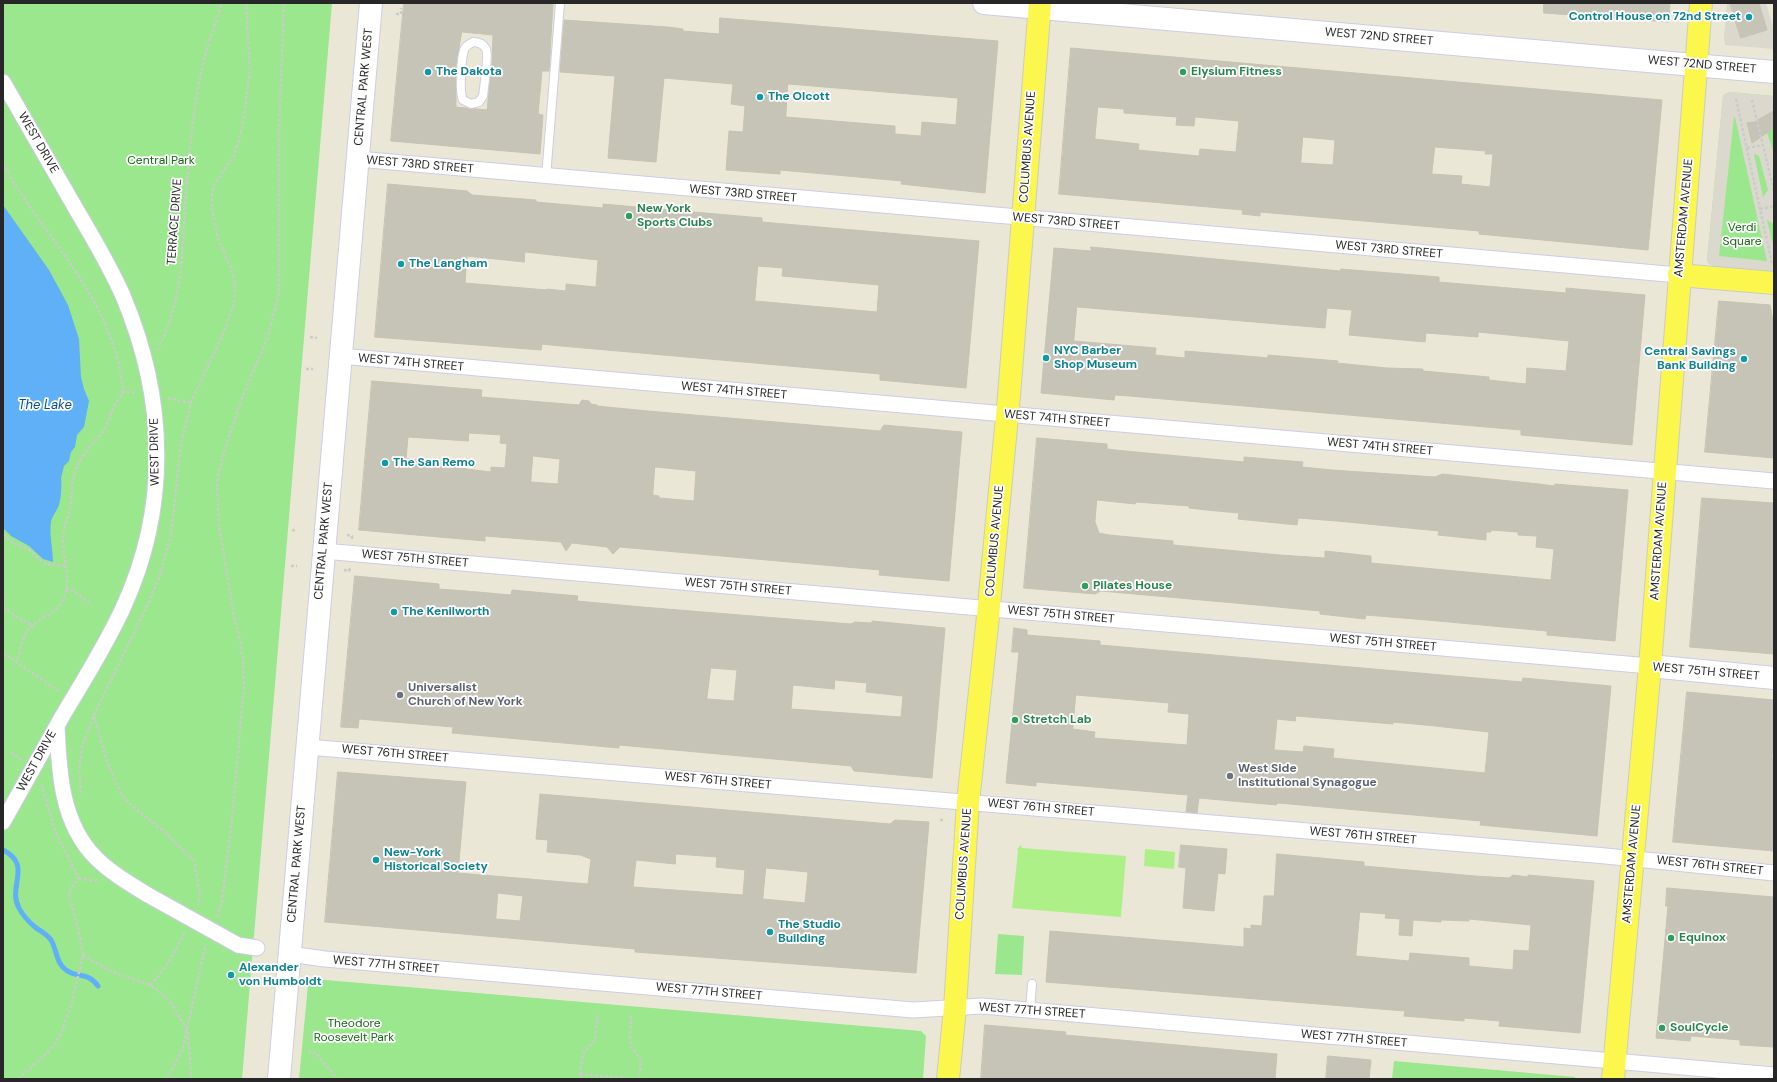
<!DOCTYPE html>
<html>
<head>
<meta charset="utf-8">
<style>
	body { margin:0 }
	#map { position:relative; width:1777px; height:1082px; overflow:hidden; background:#ebe7d7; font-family:"DM Sans",sans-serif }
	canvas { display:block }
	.frame { position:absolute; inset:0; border:4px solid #272727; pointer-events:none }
</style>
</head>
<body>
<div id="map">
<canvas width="1777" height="1082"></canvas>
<div class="frame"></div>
</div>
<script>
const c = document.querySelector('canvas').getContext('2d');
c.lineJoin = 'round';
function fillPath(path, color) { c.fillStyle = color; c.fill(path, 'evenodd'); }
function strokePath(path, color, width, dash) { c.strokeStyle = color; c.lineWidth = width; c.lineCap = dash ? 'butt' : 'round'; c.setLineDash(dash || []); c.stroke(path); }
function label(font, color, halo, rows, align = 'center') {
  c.font = font + ' "DM Sans",sans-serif'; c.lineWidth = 3.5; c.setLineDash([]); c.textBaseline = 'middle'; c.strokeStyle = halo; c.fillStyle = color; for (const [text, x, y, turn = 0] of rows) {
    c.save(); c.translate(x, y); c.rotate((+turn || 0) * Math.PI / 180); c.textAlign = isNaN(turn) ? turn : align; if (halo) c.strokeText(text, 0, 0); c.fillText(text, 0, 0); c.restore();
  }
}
const green = new Path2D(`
	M3 3H332L242 1079H3Z
	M1730 92 1774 96V273L1715 266 1709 264 1707 260 1723 96 1725 94Z
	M998 934 1024 936 1022 975 995 974Z
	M314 979 921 1031 926 1036 923 1079H299L308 985 309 982Z
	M1394 1061 1575 1077V1079H1392Z`);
const pitch = new Path2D(`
	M1021 845 1022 848 1126 856 1121 917 1012 908 1018 851 1017 849Z
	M1145 849 1175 852 1174 869 1144 866Z`);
const plaza = new Path2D(`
	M1727 3 1730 4 1741 38 1767 30 1759 3H1766L1774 30V49L1725 45 1724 38Z
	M1730 92 1774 96V112L1762 118 1774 153V224L1767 220 1774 249V273L1715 266 1709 264 1707 260 1723 96 1725 94ZM1734 117H1735L1767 261 1719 256ZM1755 154 1759 156 1768 190 1763 197 1754 155Z`);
const water = new Path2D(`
	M3 205 49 270 68 305 79 339 81 377 84 389 89 401 84 427 77 435 75 447 71 452 69 461 64 466 61 478C62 482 61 501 59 505 57 511 52 516 51 522 49 534 53 550 53 562L43 559 29 546 11 536 3 528Z`);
const stream = new Path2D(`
	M3 850C33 865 7 887 19 908 22 914 29 922 35 927 40 931 47 934 51 940 57 950 56 963 66 970 78 979 87 971 98 986`);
const building = new Path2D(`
	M404 3H553L549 71H542L538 114 543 115 540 154 391 141ZM462 32 493 35 492 64 487 110 456 107V65Z
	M1544 3H1670L1669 22 1544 13Z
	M1730 3H1759L1767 30 1741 38Z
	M720 18 998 41 985 193 901 184 902 181 869 178 780 170V174L726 170 729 131 743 132 745 106 731 104 733 84 664 78 656 162 608 158 615 76 560 72 564 20 668 27 683 29V31L719 34ZM788 84 958 98 956 125 922 122 921 136 895 134V126L786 117Z
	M1071 48 1662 100 1648 250 1479 234V231L1260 212V216L1242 214 1243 210 1059 194ZM1098 107 1124 109V113L1177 117 1176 125 1194 126 1195 117 1239 121 1236 152 1200 149 1199 156 1138 150 1139 144 1095 139ZM1303 137 1335 140 1333 165 1301 163ZM1435 147 1486 151 1485 154H1493L1490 187 1461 184 1462 176 1432 174Z
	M1774 111V128L1752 143 1747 123 1754 122Z
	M388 184 467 191 472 195 536 200V202L603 208V204L762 218V222L979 241 966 388 880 380V374L561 346 542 344 541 350 375 337ZM525 252 598 260 596 287 566 284V291L547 289V290L465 283 467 256 524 262ZM758 266 783 268 782 276 879 285 877 312 755 301Z
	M1091 247 1340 271 1341 269 1439 277V282L1509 288 1566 293V288L1645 295 1632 445 1521 435V430L1129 396 1115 395 1114 400 1041 393 1054 248 1091 251ZM1077 307 1325 328 1327 308 1352 310 1349 335 1425 342 1426 333 1478 337V332L1569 341 1566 371 1527 368 1526 384 1489 380V377L1423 371V369L1387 368 1337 363 1338 361 1268 355V358L1258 357 1185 351V358L1155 355 1156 348 1074 341Z
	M1719 301 1770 305 1774 326V458L1705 452Z
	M372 381 482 390 481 397 579 405 582 400 589 401 591 404 597 405V406L648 411 880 431 884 425 962 432 949 581 879 575 880 570 620 547 613 554 607 547 572 543 566 551 561 542 485 536V541L359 530ZM469 433 501 435 500 443 507 444 505 468 491 467V472L466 469V465L406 459 408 437 468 441ZM533 456 560 459 558 484 531 482ZM655 467 696 471 694 501 659 498V496L653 495Z
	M1037 438 1107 444V449L1125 451 1244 462V457L1303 462 1302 467 1332 470 1435 477 1442 474 1539 484 1554 486 1555 484 1628 490 1615 641 1547 635V631L1427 620 1366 615 1365 619 1320 614V611L1246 604 1101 591 1095 594 1024 588ZM1097 500 1135 504 1136 502 1189 506V508L1206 510 1239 513 1238 519 1297 525 1298 518 1337 521 1439 531 1438 535 1486 540V532H1491V530L1518 532V535L1537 536 1536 547 1554 549 1551 580 1371 563V556L1325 551V558L1280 555 1173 545V541L1109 535 1099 533 1095 522Z
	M1702 498 1774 503V654L1690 647Z
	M355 576 439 584V589L478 592 511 595 512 590 578 596 577 601 642 607 851 624 855 622 872 623V621L945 628 932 778 854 771 851 766 619 745V748L452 733 453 727 359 719 358 728 341 727ZM711 668 737 670 734 701 707 699ZM835 680 867 683 866 692 903 696 901 717 791 709 793 685 834 689Z
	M1014 628 1027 630V635L1100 641V645L1522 682 1523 678 1611 686 1597 836 1480 825 1481 821 1278 803 1276 805 1199 798 1197 813 1186 812 1188 795 1036 782V786L1006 783 1019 652H1012ZM1076 695 1169 703 1168 712 1189 714 1187 745 1094 738 1095 732 1073 729ZM1296 716 1393 724V722L1435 726 1489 732 1485 773 1333 758 1334 749 1304 746 1303 752 1274 750 1277 719 1295 721Z
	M1687 692 1774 700V734L1772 758 1774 759V851L1673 842Z
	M338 772 466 782 458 873 588 884 591 859 580 855 547 852 548 840 536 839 540 794 890 824 895 820 929 822 916 973 635 952V949L325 922ZM676 854 717 857 716 867 745 870 743 895 633 887 636 860 675 864ZM766 868 808 872 805 903 763 899ZM498 893 523 896 520 921 496 919Z
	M1181 845 1227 849 1225 874 1218 873 1214 911 1183 908 1186 868 1179 867Z
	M1277 854 1364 862V866L1475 876 1509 878 1513 875 1528 877V875L1594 881 1580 1033 1499 1026 1500 1021 1464 1018V1021L1404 1016 1405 1011 1046 982 1050 931 1244 947V928L1251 929V925L1262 926 1264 896H1274ZM1360 912 1386 914 1385 918 1400 919 1399 935 1412 936 1413 920 1441 922V920L1469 921V919L1531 925 1529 951 1514 950 1513 970 1469 966V958L1410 953 1409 961 1356 956Z
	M1667 888 1774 897V1047L1740 1045V1040L1691 1036 1690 1041 1656 1038 1668 906H1666Z
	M985 1025 1066 1032 1065 1035 1277 1054 1275 1079H981Z
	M1328 1056 1371 1060 1369 1079H1326Z`);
const path = new Path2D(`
	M396 14H401V8
	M1736 99 1772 264
	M1752 100 1774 191
	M1747 148 1763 145
	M3 163C40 233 104 289 120 370 121 376 124 388 122 393 120 398 116 402 114 406 110 416 108 426 101 434 89 449 79 456 74 476 71 487 72 498 70 509 68 518 64 527 63 535 62 555 71 577 65 595 57 616 45 613 32 626 23 634 20 650 17 661
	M1760 209 1774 206
	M310 337 317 338
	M157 350C186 297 182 237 187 178 191 136 195 93 206 52 211 36 217 19 222 3
	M306 369H313
	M122 392 136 393
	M168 398 191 403
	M292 530 297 531
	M3 534 13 543 28 549 45 564 65 566
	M347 535 352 536V540
	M291 566H297
	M344 570 349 571 350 568
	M66 589 75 592 92 605
	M3 607 21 620 33 625
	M3 653 60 692
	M94 716 106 758 120 792 133 807 166 833 194 861 200 893 198 905
	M11 752 21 760
	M81 793 79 770 83 744 94 715 147 606 159 577 171 536 181 443 191 403 226 327 234 303 235 287 233 274 218 238 212 210V196L214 185 234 156 242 129 250 70 247 24V3
	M940 820H943
	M79 879 98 881
	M217 917 222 901 232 819 244 686 243 660 240 639 234 616 219 526 217 484 219 470 227 442 242 398 267 339 279 294V132L284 3
	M83 955 108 970 150 985 163 994 172 1004 187 1030 190 1056 191 1079
	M150 985C166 969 175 953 184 933
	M631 1016 630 1041 631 1046 641 1061 639 1079
	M308 1052 316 1053 337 1079
	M580 1074C581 1067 581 1057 585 1051 588 1046 593 1045 595 1039L598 1013
	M18 1079 47 1053 54 1045 61 1033 71 1006 83 955 79 932 69 896 71 887 79 879 56 833 41 784
	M167 1079 182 1051 206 944
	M580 1079V1074L632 1079`);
const lane = new Path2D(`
	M473 42C478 42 483 43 486 49 489 54 484 88 483 96L479 102 471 104 463 100C459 93 461 55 465 48 467 45 470 44 473 42Z
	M546 177 560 3
	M1030 1010 1032 984`);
const street = new Path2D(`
	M3 82C27 124 52 167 76 209 93 238 110 266 123 296 166 398 170 506 123 608 106 645 84 680 63 715 43 750 23 786 3 822
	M358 159 1679 275
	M340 356 1774 481
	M323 551 1650 666
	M57 726C59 772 61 823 96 858 111 873 130 884 148 895
	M307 747 1606 856 1774 873
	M238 945 257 948
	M289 954 325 959 913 1010 982 1006 1774 1075`);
const secondary = new Path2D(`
	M984 3 1774 72
	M1650 666 1774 678
	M279 1079 371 3`);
const primary = new Path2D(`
	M1679 275 1774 283
	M948 1079 955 1008 968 802 987 626 1009 396 1040 3
	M1613 1079 1650 666 1701 3`);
const streetBridge = new Path2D(`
	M148 895 238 945`);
const markers = [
	[1749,17,4,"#0f9aa8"],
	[428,72,4,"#0f9aa8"],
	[1183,72,4,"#2e9e5b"],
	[760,97,4,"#0f9aa8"],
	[629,216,4,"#2e9e5b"],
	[401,264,4,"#0f9aa8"],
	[1046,358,4,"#0f9aa8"],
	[1744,359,4,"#0f9aa8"],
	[385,463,4,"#0f9aa8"],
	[1085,586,4,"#2e9e5b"],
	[394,612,4,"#0f9aa8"],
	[400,695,4,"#6b7280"],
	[1015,720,4,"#2e9e5b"],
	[1230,776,4,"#6b7280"],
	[376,860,4,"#0f9aa8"],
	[770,932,4,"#0f9aa8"],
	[1671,938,4,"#2e9e5b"],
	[231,975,4,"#0f9aa8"],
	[1662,1028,4,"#2e9e5b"]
];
const cultureNames = [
	["Control House on 72nd Street",1741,17,"right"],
	["The Dakota",436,72],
	["The Olcott",768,97],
	["The Langham",409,264],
	["NYC Barber",1054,351],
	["Shop Museum",1054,365],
	["Central Savings",1736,352,"right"],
	["Bank Building",1736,366,"right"],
	["The San Remo",393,463],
	["The Kenilworth",402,612],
	["New-York",384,853],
	["Historical Society",384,867],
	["The Studio",778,925],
	["Building",778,939],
	["Alexander",239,968],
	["von Humboldt",239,982]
];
const streetNames = [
	["WEST 72ND STREET",1379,37,5],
	["WEST 72ND STREET",1702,65,5],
	["CENTRAL PARK WEST",364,87,-85],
	["WEST DRIVE",38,143,60],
	["COLUMBUS AVENUE",1028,147,-86],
	["WEST 73RD STREET",420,165,5],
	["WEST 73RD STREET",743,194,5],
	["AMSTERDAM AVENUE",1684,218,-85],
	["TERRACE DRIVE",175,222,-86],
	["WEST 73RD STREET",1066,222,5],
	["WEST 73RD STREET",1389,250,5],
	["WEST 74TH STREET",411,363,5],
	["WEST 74TH STREET",734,391,5],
	["WEST 74TH STREET",1057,419,5],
	["WEST 74TH STREET",1380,447,5],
	["WEST DRIVE",155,452,-91],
	["CENTRAL PARK WEST",324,541,-85],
	["COLUMBUS AVENUE",995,541,-85],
	["AMSTERDAM AVENUE",1659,541,-86],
	["WEST 75TH STREET",415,559,5],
	["WEST 75TH STREET",738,587,5],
	["WEST 75TH STREET",1061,615,5],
	["WEST 75TH STREET",1383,643,5],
	["WEST 75TH STREET",1706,672,5],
	["WEST 76TH STREET",395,754,5],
	["WEST DRIVE",37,761,-61],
	["WEST 76TH STREET",718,781,5],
	["WEST 76TH STREET",1041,808,5],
	["WEST 76TH STREET",1363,836,5],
	["CENTRAL PARK WEST",297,864,-85],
	["COLUMBUS AVENUE",964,864,-86],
	["AMSTERDAM AVENUE",1632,864,-85],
	["WEST 76TH STREET",1710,866,6],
	["WEST 77TH STREET",386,965,5],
	["WEST 77TH STREET",709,992,5],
	["WEST 77TH STREET",1032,1011,4],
	["WEST 77TH STREET",1354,1039,5]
];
const leisureNames = [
	["Elysium Fitness",1191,72],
	["New York",637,209],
	["Sports Clubs",637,223],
	["Pilates House",1093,586],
	["Stretch Lab",1023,720],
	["Equinox",1679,938],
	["SoulCycle",1670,1028]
];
const parkNames = [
	["Central Park",161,161],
	["Verdi",1742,228],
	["Square",1742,242],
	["Theodore",354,1024],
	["Roosevelt Park",354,1038]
];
const worshipNames = [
	["Universalist",408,688],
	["Church of New York",408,702],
	["West Side",1238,769],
	["Institutional Synagogue",1238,783]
];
const waterNames = [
	["The Lake",45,406]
];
fillPath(green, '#9ae78e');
fillPath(pitch, '#aef088');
fillPath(plaza, '#dbd9ce');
fillPath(water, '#60b0f8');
strokePath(stream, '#60b0f8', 5);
fillPath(building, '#c6c3b7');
strokePath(building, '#c6c3b1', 1);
strokePath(lane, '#cdcce2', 10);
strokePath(street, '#cdcce2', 17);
strokePath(secondary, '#cdcce2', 24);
strokePath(primary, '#cbcbcb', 24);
strokePath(path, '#cbcbcb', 2.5, [3, 2]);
strokePath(lane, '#fff', 8);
strokePath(street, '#fff', 15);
strokePath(secondary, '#fff', 22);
strokePath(primary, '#fbf74c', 22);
strokePath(streetBridge, '#cdcce2', 17, []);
strokePath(streetBridge, '#fff', 15);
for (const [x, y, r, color] of markers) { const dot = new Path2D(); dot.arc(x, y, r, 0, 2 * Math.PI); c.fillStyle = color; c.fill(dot); strokePath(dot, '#fff', 1.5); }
label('bold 12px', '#0d838f', '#fff', cultureNames, 'left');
label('12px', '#272727', '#fff', streetNames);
label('bold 12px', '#27864d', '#fff', leisureNames, 'left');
label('12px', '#136813', '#fff', parkNames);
label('bold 12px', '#5b616d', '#fff', worshipNames, 'left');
label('italic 13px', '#0349a0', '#fff', waterNames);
</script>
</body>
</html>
